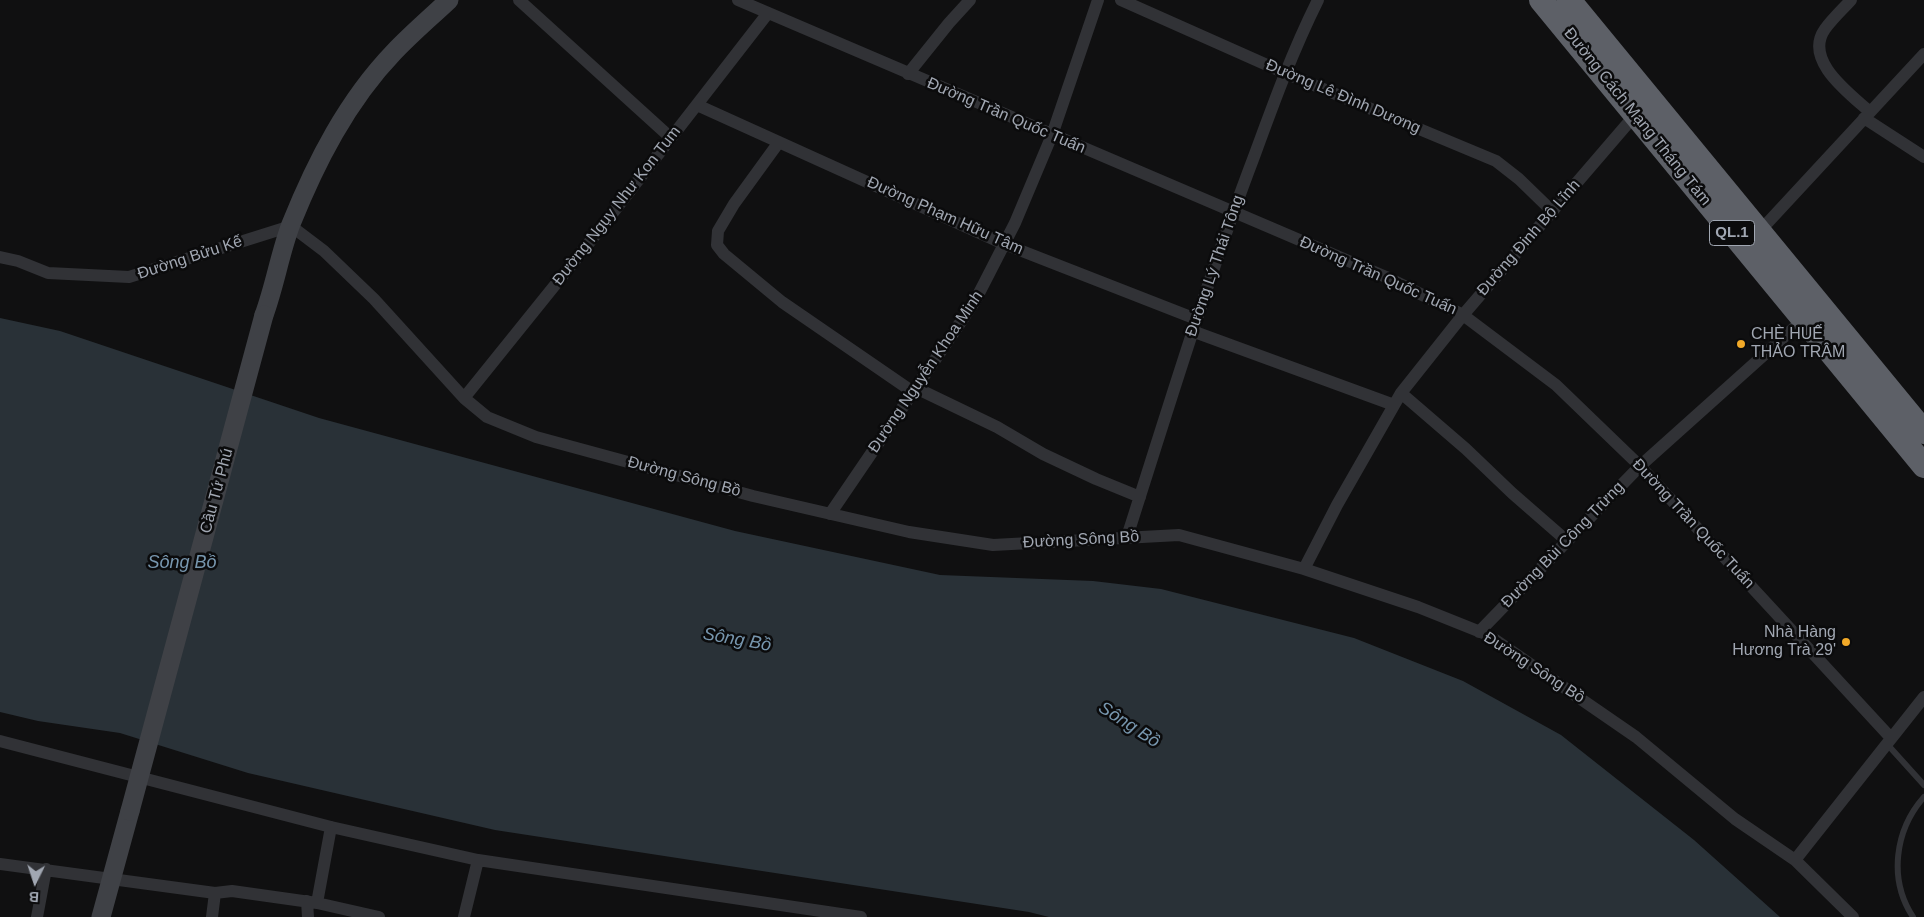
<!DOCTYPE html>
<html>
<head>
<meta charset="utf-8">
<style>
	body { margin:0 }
	#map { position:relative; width:1924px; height:917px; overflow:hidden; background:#101011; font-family:Helvetica,sans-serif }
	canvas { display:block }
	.north { position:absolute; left:10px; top:857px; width:50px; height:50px; -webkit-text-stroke:4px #0b0b0c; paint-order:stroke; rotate:184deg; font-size:14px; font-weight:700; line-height:20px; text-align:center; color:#a1a7b2 }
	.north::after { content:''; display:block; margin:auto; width:18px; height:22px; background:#a1a7b2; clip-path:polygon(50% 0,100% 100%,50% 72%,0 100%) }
</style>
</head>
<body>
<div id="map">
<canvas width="1924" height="917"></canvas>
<div class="north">B</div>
</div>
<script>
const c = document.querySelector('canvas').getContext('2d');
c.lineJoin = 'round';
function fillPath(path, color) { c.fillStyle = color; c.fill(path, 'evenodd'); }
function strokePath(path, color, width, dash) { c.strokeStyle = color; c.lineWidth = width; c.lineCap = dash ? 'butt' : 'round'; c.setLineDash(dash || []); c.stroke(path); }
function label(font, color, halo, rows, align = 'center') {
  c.font = font + ' Helvetica,sans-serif'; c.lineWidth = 5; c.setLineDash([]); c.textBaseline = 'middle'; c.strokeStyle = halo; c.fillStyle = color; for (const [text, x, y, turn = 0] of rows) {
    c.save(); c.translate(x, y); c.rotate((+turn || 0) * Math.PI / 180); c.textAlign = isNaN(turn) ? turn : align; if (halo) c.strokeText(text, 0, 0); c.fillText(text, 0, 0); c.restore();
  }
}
const water = new Path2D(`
	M0 318 60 331 319 418 735 531 940 575 1093 581 1161 589 1354 638 1463 681 1561 735 1694 840 1780 917H1049L1029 912 495 830 248 773 120 733 38 721 0 712Z`);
const lane = new Path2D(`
	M1887 744 1924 785
	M1913 917C1888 879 1895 830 1924 797`);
const street = new Path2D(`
	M519 0 671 138
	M738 0 1386 277 1463 315 1556 385 1640 466 1891 738
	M1121 0 1285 73 1496 161 1519 179 1552 211
	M1851 0C1843 9 1833 18 1825 29 1803 60 1849 93 1870 112
	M908 74 949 23 970 0
	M697 105 1004 244 1196 319
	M1864 118 1924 157
	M779 142 734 204 718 231 717 245 724 254 782 302 913 392
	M1759 232 1924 54
	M0 257 18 261 48 273 129 277 291 226 324 251 374 299 464 398 487 417 536 437 753 496 909 532 993 545 1179 535 1304 569 1418 607 1488 635 1636 737 1735 819 1795 860 1853 917
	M1192 331 1394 405
	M916 388 997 427 1043 454 1096 479 1140 497
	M1401 393 1466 449 1512 493 1567 541
	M464 398 605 223 768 13
	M830 514 975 301 1015 223 1052 135 1098 0
	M1127 537C1168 409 1207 280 1255 154 1274 102 1293 50 1318 0
	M1304 569 1337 505 1401 393 1463 315 1635 115
	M1479 632 1640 466 1804 319
	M0 741 331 827 478 860 861 917
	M1795 860 1924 697
	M0 864 215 893 232 891 317 903 379 917
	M307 901 308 917
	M317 903 331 827
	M37 917 46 869
	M212 917 215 893
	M464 917 478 860`);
const secondary = new Path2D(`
	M264 315C275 285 280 253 291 224 316 162 347 101 394 52 411 34 431 17 449 0
	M101 917 130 811`);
const highway = new Path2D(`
	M1541 0 1924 466
	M1569 0 1924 432`);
const secondaryBridge = new Path2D(`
	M130 811 264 315`);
const markers = [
	[1741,344,5,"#f1a928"],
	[1846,642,5,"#f1a928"]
];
const shields = [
	[1732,233,45]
];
const shieldNames = [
	["QL.1",1732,233]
];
const streetNames = [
	["Đường Lê Đình Dương",1343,97,23],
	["Đường Trần Quốc Tuấn",1006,116,23],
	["Đường Cách Mạng Tháng Tám",1637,117,51],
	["Đường Ngụy Như Kon Tum",617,206,-52],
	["Đường Phạm Hữu Tâm",945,216,24],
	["Đường Đinh Bộ Lĩnh",1529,238,-49],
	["Đường Bửu Kế",190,258,-18],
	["Đường Lý Thái Tông",1215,266,-71],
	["Đường Trần Quốc Tuấn",1378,276,24],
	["Đường Nguyễn Khoa Minh",926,372,-56],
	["Đường Sông Bồ",684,477,15],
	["Cầu Tứ Phú",217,491,-75],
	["Đường Trần Quốc Tuấn",1693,524,47],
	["Đường Sông Bồ",1081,540,-3],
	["Đường Bùi Công Trừng",1563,545,-46],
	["Đường Sông Bồ",1534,668,33]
];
const poiNames = [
	["CHÈ HUẾ",1751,335],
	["THẢO TRÂM",1751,353],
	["Nhà Hàng",1836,633,"right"],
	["Hương Trà 29'",1836,651,"right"]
];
const waterNames = [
	["Sông Bồ",182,563],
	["Sông Bồ",737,640,10],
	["Sông Bồ",1129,725,33]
];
fillPath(water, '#293137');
strokePath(lane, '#313236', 6);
strokePath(street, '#313236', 12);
strokePath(secondary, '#3f4146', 19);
strokePath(highway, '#5d6067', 24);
strokePath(secondaryBridge, '#3f4146', 19);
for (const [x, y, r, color] of markers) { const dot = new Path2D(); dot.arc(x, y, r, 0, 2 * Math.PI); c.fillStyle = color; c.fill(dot); strokePath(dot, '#0b0b0c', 2); }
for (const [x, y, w] of shields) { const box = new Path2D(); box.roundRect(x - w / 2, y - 12.5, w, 25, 4); c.fillStyle = '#0b0b0c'; c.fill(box); strokePath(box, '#a1a7b2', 1); }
label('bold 15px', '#a1a7b2', null, shieldNames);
label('16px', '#a1a7b2', '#0b0b0c', streetNames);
label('16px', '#a1a7b2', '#0b0b0c', poiNames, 'left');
label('italic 18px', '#7796ae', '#0b0b0c', waterNames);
</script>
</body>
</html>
